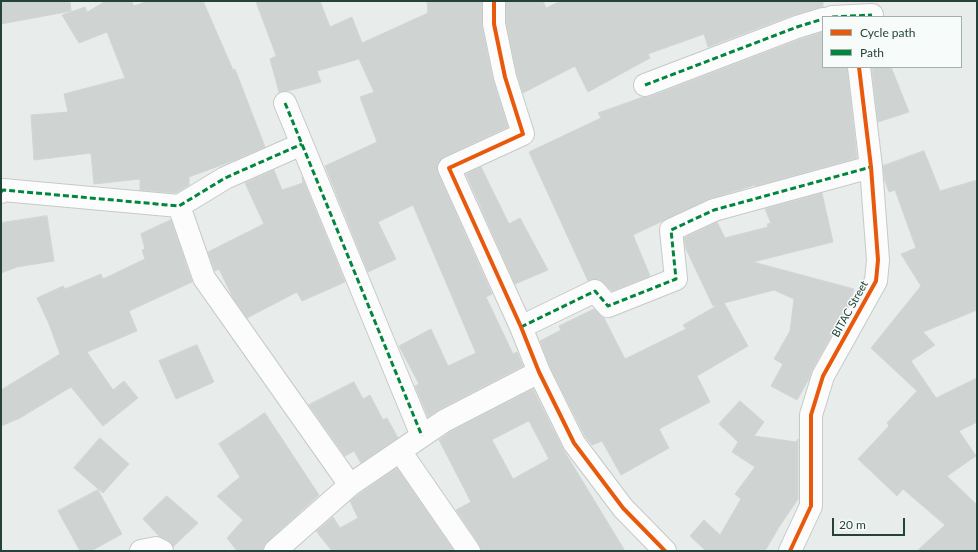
<!DOCTYPE html>
<html>
<head>
<meta charset="utf-8">
<style>
	body { margin:0 }
	#map { position:relative; width:978px; height:552px; overflow:hidden; background:#e8edeb; font-family:Lato,sans-serif }
	canvas { display:block }
	.frame { position:absolute; inset:0; border:2px solid #24423a; pointer-events:none }
	.legend { position:absolute; left:822px; top:16px; width:140px; height:52px; box-sizing:border-box; background:#f7fbf9; border:1px solid #a3b1ad; margin:0; padding:5px 7px; list-style:none; font-size:12px; color:#24423a }
	.legend li { display:flex; align-items:center; gap:8px; height:20px }
	.legend b { width:20px; border:1px solid #a3b1ad }
	.scale { position:absolute; left:832px; top:518px; width:73px; height:18px; box-sizing:border-box; border:2px solid #24423a; border-top:0; padding-left:5px; font-size:12px; line-height:14px; white-space:nowrap; color:#24423a; -webkit-text-stroke:3px #f7fbf9; paint-order:stroke }
</style>
</head>
<body>
<div id="map">
<canvas width="978" height="552"></canvas>
<div class="frame"></div>
<ul class="legend">
<li><b style="height:5px;background:#e8590c"></b>Cycle path</li>
<li><b style="height:5px;background:#00873e"></b>Path</li>
</ul>
<div class="scale">20 m</div>
</div>
<script>
const c = document.querySelector('canvas').getContext('2d');
c.lineJoin = 'round';
function fillPath(path, color) { c.fillStyle = color; c.fill(path, 'evenodd'); }
function strokePath(path, color, width, dash) { c.strokeStyle = color; c.lineWidth = width; c.lineCap = dash ? 'butt' : 'round'; c.setLineDash(dash || []); c.stroke(path); }
function label(font, color, halo, rows, align = 'center') {
  c.font = font + ' Lato,sans-serif'; c.lineWidth = 3; c.setLineDash([]); c.textBaseline = 'middle'; c.strokeStyle = halo; c.fillStyle = color; for (const [text, x, y, turn = 0] of rows) {
    c.save(); c.translate(x, y); c.rotate((+turn || 0) * Math.PI / 180); c.textAlign = isNaN(turn) ? turn : align; if (halo) c.strokeText(text, 0, 0); c.fillText(text, 0, 0); c.restore();
  }
}
const building = new Path2D(`
	M1 1H70L71 11 1 24Z
	M106 1H131L134 6 148 1H203L233 70 235 69 265 147 235 160 189 177V185L176 193 140 190V179L94 184 91 153 34 160 31 115 68 112 64 94 125 78 107 32 79 43 62 15 85 7 87 12Z
	M256 1H320L330 27 352 17 362 43 428 13 427 1H482V27L493 80 508 127 444 157 439 161 437 167 438 173 492 294 486 297 513 354 517 352 523 366 438 410 428 417 415 386 419 384 399 346 431 329 448 366 476 353 413 205 378 222 396 259 368 272 325 166 377 142 360 97 374 92 359 59 317 71 321 82 288 91 279 92 270 59 276 56Z
	M506 1H543L546 8 561 1H823V7L793 15 708 47 704 34 648 54 650 58 588 92 575 66 523 93 517 74 506 23Z
	M823 32V67H847L857 158 756 186 755 185 709 199 633 235 650 276 612 291 600 280 594 279 588 281 529 152 601 118 598 113 643 97H649L801 39Z
	M872 67H891L909 112 878 122Z
	M924 151 940 191 977 180V310L923 332 935 345 911 361 936 398 977 378V422L959 431 976 456 947 476 977 505V551H917L945 525 903 489 897 496 858 459 889 426 887 423 917 391 871 348 921 286 901 254 916 248 895 190 889 192 885 181 883 166Z
	M481 167 509 224 520 218 548 270 515 284 466 174Z
	M274 170 282 190 303 183 302 177 345 282 302 301 297 292 247 318 233 298 219 269 215 271 208 252 264 224 245 183Z
	M822 193 833 242 753 262 854 289 850 302 812 370 809 379 797 400 771 386 783 364 774 359 790 331 794 299 774 290 724 303 748 346 697 376 710 402 659 429 669 448 621 475 602 441 592 445 585 436 550 367 540 341 561 330 559 326 594 309 599 314 604 318 625 359 686 329 683 325 718 305 713 306 686 249 684 238 717 222 725 238 768 227 767 224 771 223 765 209Z
	M47 216 54 261 17 267 1 273V223Z
	M171 220 192 282 129 311 137 331 87 352 113 390 124 381 138 398 103 426 71 387 20 418 1 426V390L60 354 49 324 37 298 63 286 65 289 101 274 103 279 145 259 142 250 145 249 141 234Z
	M197 345 214 382 176 399 159 361Z
	M354 382 363 399 370 395 383 420 387 418 398 438 361 463 354 451 345 456 309 405Z
	M533 389 563 449 625 551H481L479 544 456 510 471 502 439 440 450 432ZM529 421 549 459 513 479 492 440Z
	M740 401 764 422 754 436 796 442 798 439V499L779 527 765 551H706L690 536 704 520 720 535 741 499 735 494 755 467 732 452 738 442 719 424Z
	M265 413 319 495 267 542 263 547V551H237L227 538 243 520 217 496 240 477 219 444Z
	M100 438 129 464 103 493 74 468Z
	M397 468 454 551H332L316 531 333 517 340 528 358 518 350 501 358 495Z
	M98 490 122 534 91 551H80L58 511Z
	M167 496 198 523 173 547 172 544 168 540 160 537 143 519Z`);
const street = new Path2D(`
	M494 1V24L505 77 523 134 449 168 521 327 539 372 574 443 623 508 665 551
	M832 17 872 15
	M645 85 797 27 823 19
	M285 103 422 436
	M1 192 3 190 179 206 225 178 302 144
	M179 206 204 278 350 485
	M521 327 595 291 608 306 676 279 671 230 714 210 871 167
	M400 451 469 551
	M141 551 156 548 162 551
	M275 551 350 485 422 436 444 421 539 372
	M790 551 811 506V415L823 376 876 281 878 260 871 167 859 67`);
const quiet = new Path2D(`
	M832 17 872 15
	M645 85 797 27 823 19
	M285 103 422 436
	M1 192 3 190 179 206 225 178 302 144
	M521 327 595 291 608 306 676 279 671 230 714 210 871 167`);
const cycleway = new Path2D(`
	M494 1V24L505 77 523 134 449 168 521 327 539 372 574 443 623 508 665 551
	M790 551 811 506V415L823 376 876 281 878 260 871 167 859 67`);
const streetNames = [
	["BITAC Street",850,309,-61]
];
fillPath(building, '#cfd4d2');
strokePath(building, '#d1d6d4', 1);
strokePath(street, '#c5cac8', 24);
strokePath(street, '#fcfcfc', 22);
strokePath(quiet, '#00873e', 3, [6, 3]);
strokePath(cycleway, '#e8590c', 4);
label('11px', '#24423a', '#f7fbf9', streetNames);
</script>
</body>
</html>
